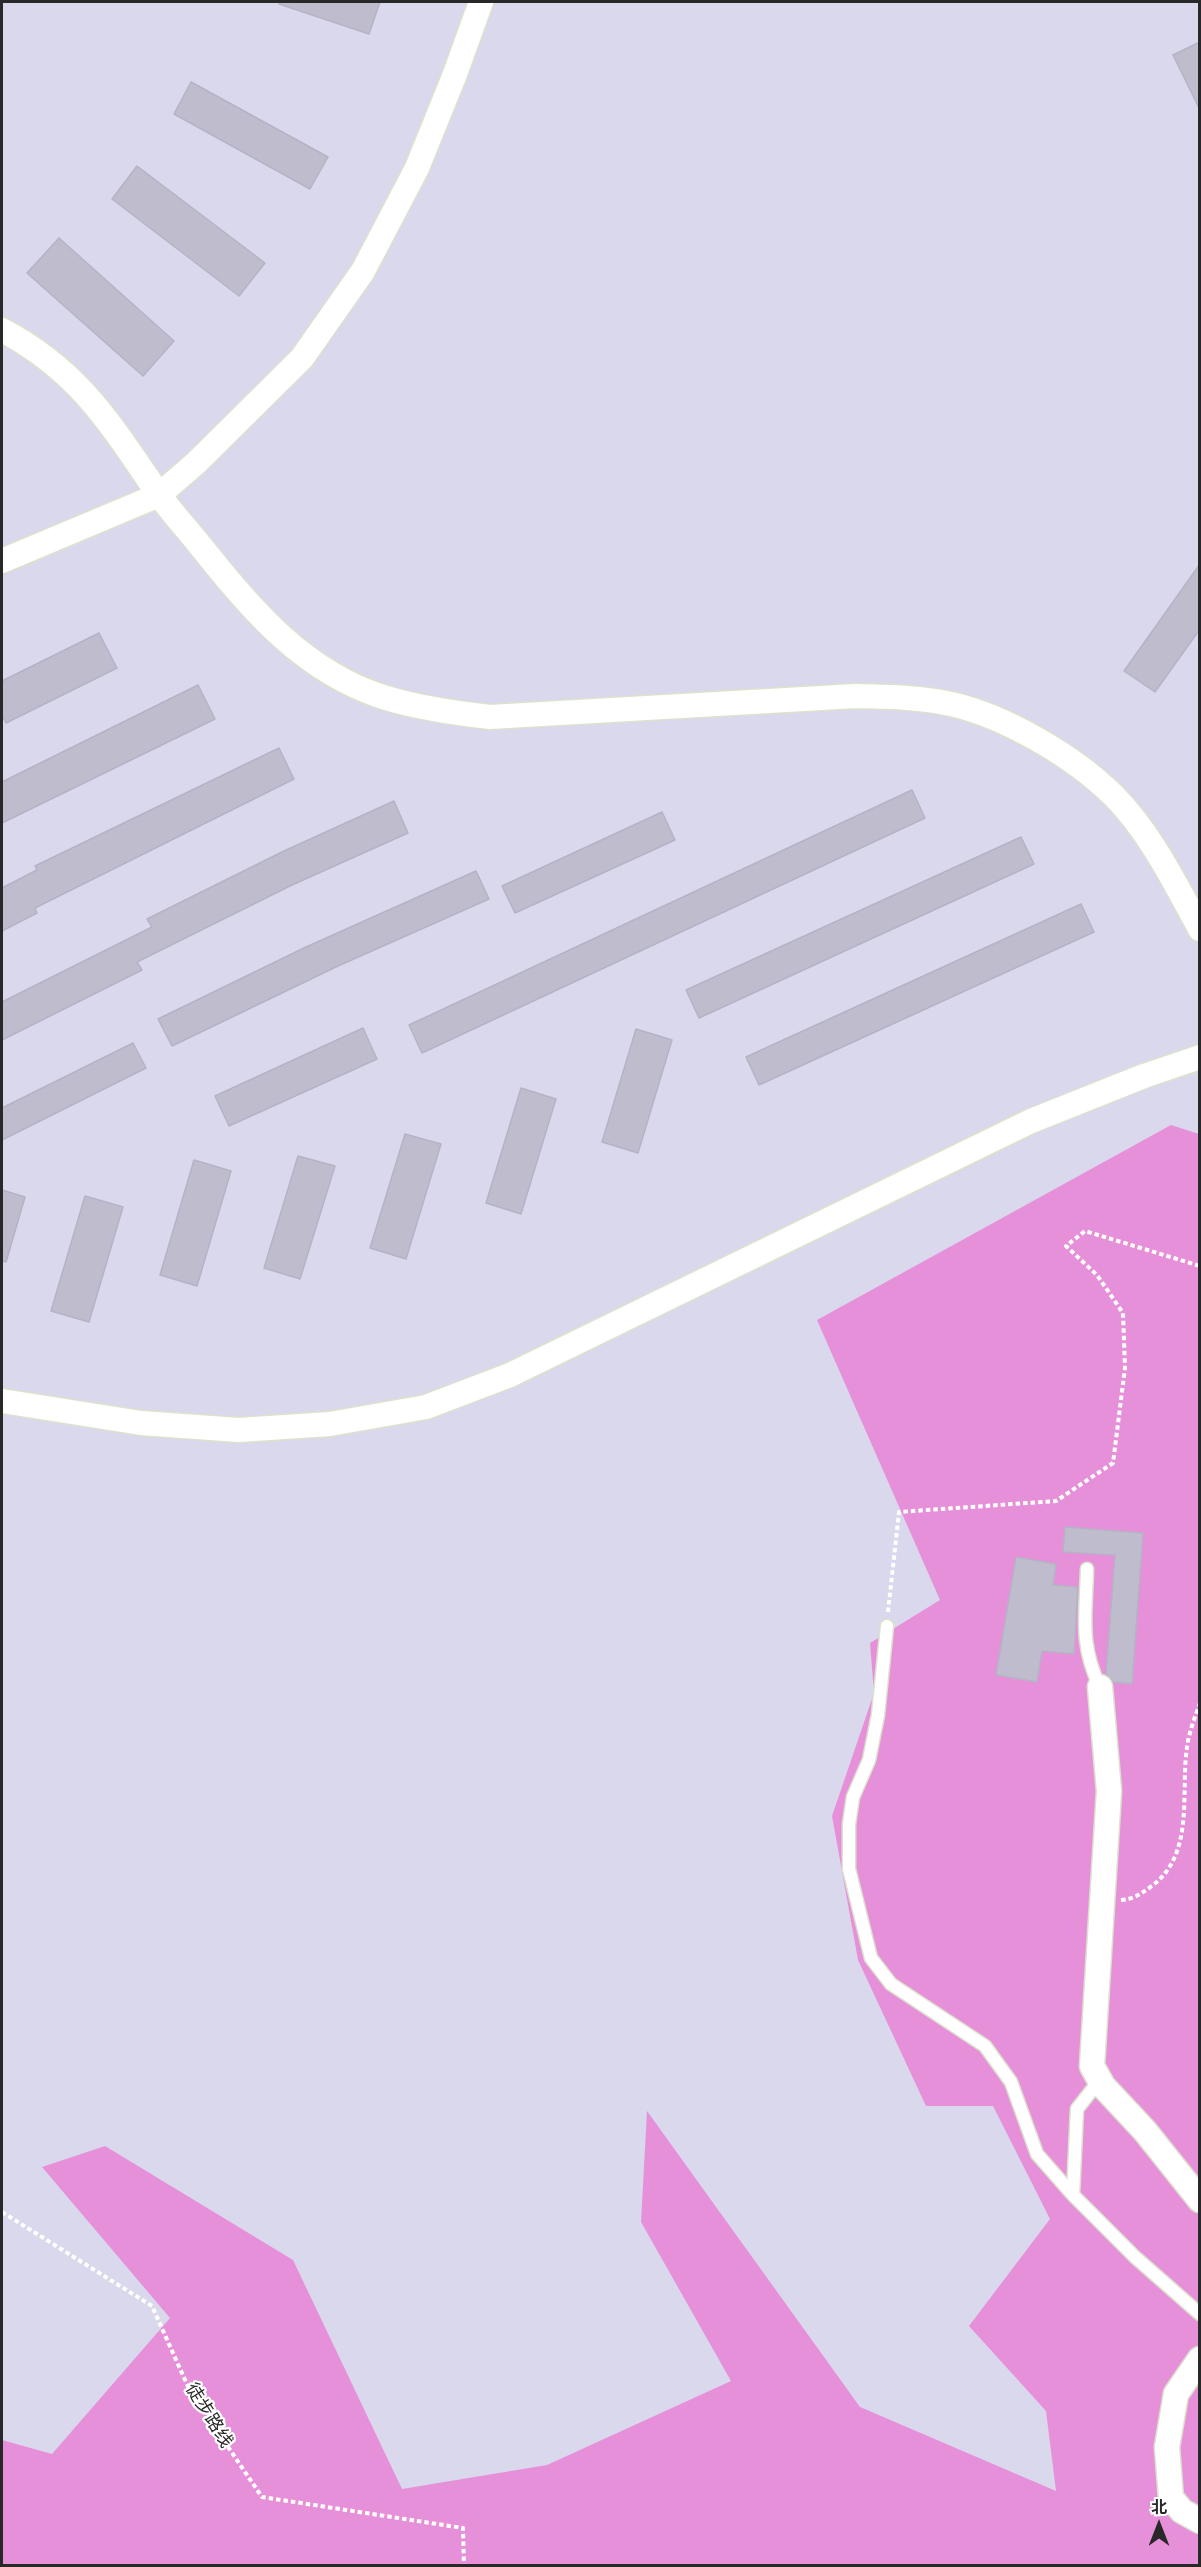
<!DOCTYPE html>
<html>
<head>
<meta charset="utf-8">
<style>
	body { margin:0 }
	#map { position:relative; width:1201px; height:2567px; overflow:hidden; background:#d9d8ec; font-family:"Titillium Web","Noto Sans SC",sans-serif }
	canvas { display:block }
	.frame { position:absolute; inset:0; border:3px solid #282828; pointer-events:none }
	.north { position:absolute; left:1129px; top:2495px; width:60px; height:60px; -webkit-text-stroke:4px #fff; paint-order:stroke; rotate:0deg; font-size:16px; font-weight:700; line-height:24px; text-align:center; color:#282828 }
	.north::after { content:''; display:block; margin:auto; width:21px; height:27px; background:#282828; clip-path:polygon(50% 0,100% 100%,50% 72%,0 100%) }
</style>
</head>
<body>
<div id="map">
<canvas width="1201" height="2567"></canvas>
<div class="frame"></div>
<div class="north">北</div>
</div>
<script>
const c = document.querySelector('canvas').getContext('2d');
c.lineJoin = 'round';
function fillPath(path, color) { c.fillStyle = color; c.fill(path, 'evenodd'); }
function strokePath(path, color, width, dash) { c.strokeStyle = color; c.lineWidth = width; c.lineCap = dash ? 'butt' : 'round'; c.setLineDash(dash || []); c.stroke(path); }
function label(font, color, halo, rows, align = 'center') {
  c.font = font + ' "Titillium Web","Noto Sans SC",sans-serif'; c.lineWidth = 4.5; c.setLineDash([]); c.textBaseline = 'middle'; c.strokeStyle = halo; c.fillStyle = color; for (const [text, x, y, turn = 0] of rows) {
    c.save(); c.translate(x, y); c.rotate((+turn || 0) * Math.PI / 180); c.textAlign = isNaN(turn) ? turn : align; if (halo) c.strokeText(text, 0, 0); c.fillText(text, 0, 0); c.restore();
  }
}
const green = new Path2D(`
	M1171 1125 1199 1134V2565H2V2440L52 2454 170 2318 42 2167 105 2146 293 2260 402 2489 547 2465 731 2381 641 2222 647 2111 860 2407 1056 2491 1046 2411 969 2326 1050 2219 993 2106H926L858 1960 832 1816 874 1693 870 1643 940 1600 817 1320Z`);
const building = new Path2D(`
	M280 2H380L369 34 279 4Z
	M1200 42V110L1173 55Z
	M191 82 328 157 310 189 174 114Z
	M137 166 265 263 239 296 112 199Z
	M59 238 174 341 143 376 27 273Z
	M1200 564V629L1155 692 1124 671Z
	M99 633 117 668 6 723 2 715V681Z
	M198 685 215 719 2 823V782Z
	M279 748 294 779 35 908 37 913 2 931V888L37 870 35 866Z
	M912 790 925 818 422 1053 409 1025Z
	M394 801 408 833 292 885 137 962 142 970 2 1040V1002L152 927 147 919 284 851Z
	M662 812 675 840 515 913 502 886Z
	M1021 837 1034 864 699 1018 686 990Z
	M476 871 489 899 338 966 172 1046 158 1019 306 947Z
	M1081 904 1094 932 759 1085 746 1057Z
	M363 1028 377 1059 229 1126 215 1096Z
	M636 1029 672 1040 638 1153 602 1142Z
	M133 1043 146 1068 2 1140V1108Z
	M521 1088 556 1099 521 1214 486 1203Z
	M405 1134 441 1144 406 1259 370 1248Z
	M298 1156 335 1166 300 1279 264 1268Z
	M194 1160 231 1171 197 1286 160 1275Z
	M2 1190 25 1197 6 1262 2 1261Z
	M85 1196 123 1207 89 1322 51 1311Z
	M1065 1527 1143 1533 1132 1684 1113 1682 1106 1674 1115 1555 1063 1552Z
	M1016 1557 1056 1564 1053 1585 1078 1587 1074 1654 1042 1651 1037 1682 996 1675Z`);
const path = new Path2D(`
	M888 1612 899 1512 1056 1501 1113 1463 1125 1368 1123 1313 1097 1275 1066 1246 1085 1231 1200 1266
	M1121 1900C1133 1899 1139 1895 1149 1888 1196 1856 1180 1794 1187 1747 1189 1732 1195 1717 1200 1703
	M2 2212 152 2306 190 2391 262 2497 463 2528 464 2566`);
const service = new Path2D(`
	M1087 1569C1086 1615 1079 1644 1100 1687
	M887 1626 878 1715 869 1760 853 1797 849 1824V1869L871 1958 891 1984 985 2046 1011 2082 1037 2154 1073 2195 1135 2257 1200 2314
	M1073 2195 1077 2109 1099 2081`);
const minor = new Path2D(`
	M2 330C78 370 110 423 157 492 171 512 188 530 203 549 252 611 305 672 383 697 418 708 454 713 490 717L856 696C888 697 920 697 951 704 1005 716 1073 756 1113 795 1150 832 1175 883 1200 929
	M2 561 159 495 196 463 302 358 363 271 417 168 455 74 481 2
	M2 1401 141 1423 239 1430 330 1424 426 1407 510 1375 1031 1121 1144 1076 1200 1057
	M1100 1687 1109 1791 1092 2066 1103 2086 1145 2131 1200 2200
	M1200 2359 1176 2394 1167 2447 1171 2498 1182 2511 1200 2521`);
const streetNames = [
	["徒步路线",208,2416,58]
];
fillPath(green, '#e790da');
fillPath(building, '#bfbdcd');
strokePath(building, '#b5b2c7', 1.5);
strokePath(service, '#dce2cd', 15);
strokePath(minor, '#dce2cd', 27);
strokePath(path, '#fff', 4, [4.5, 3]);
strokePath(service, '#fff', 12);
strokePath(minor, '#fff', 24);
label('18px', '#282828', '#fff', streetNames);
</script>
</body>
</html>
